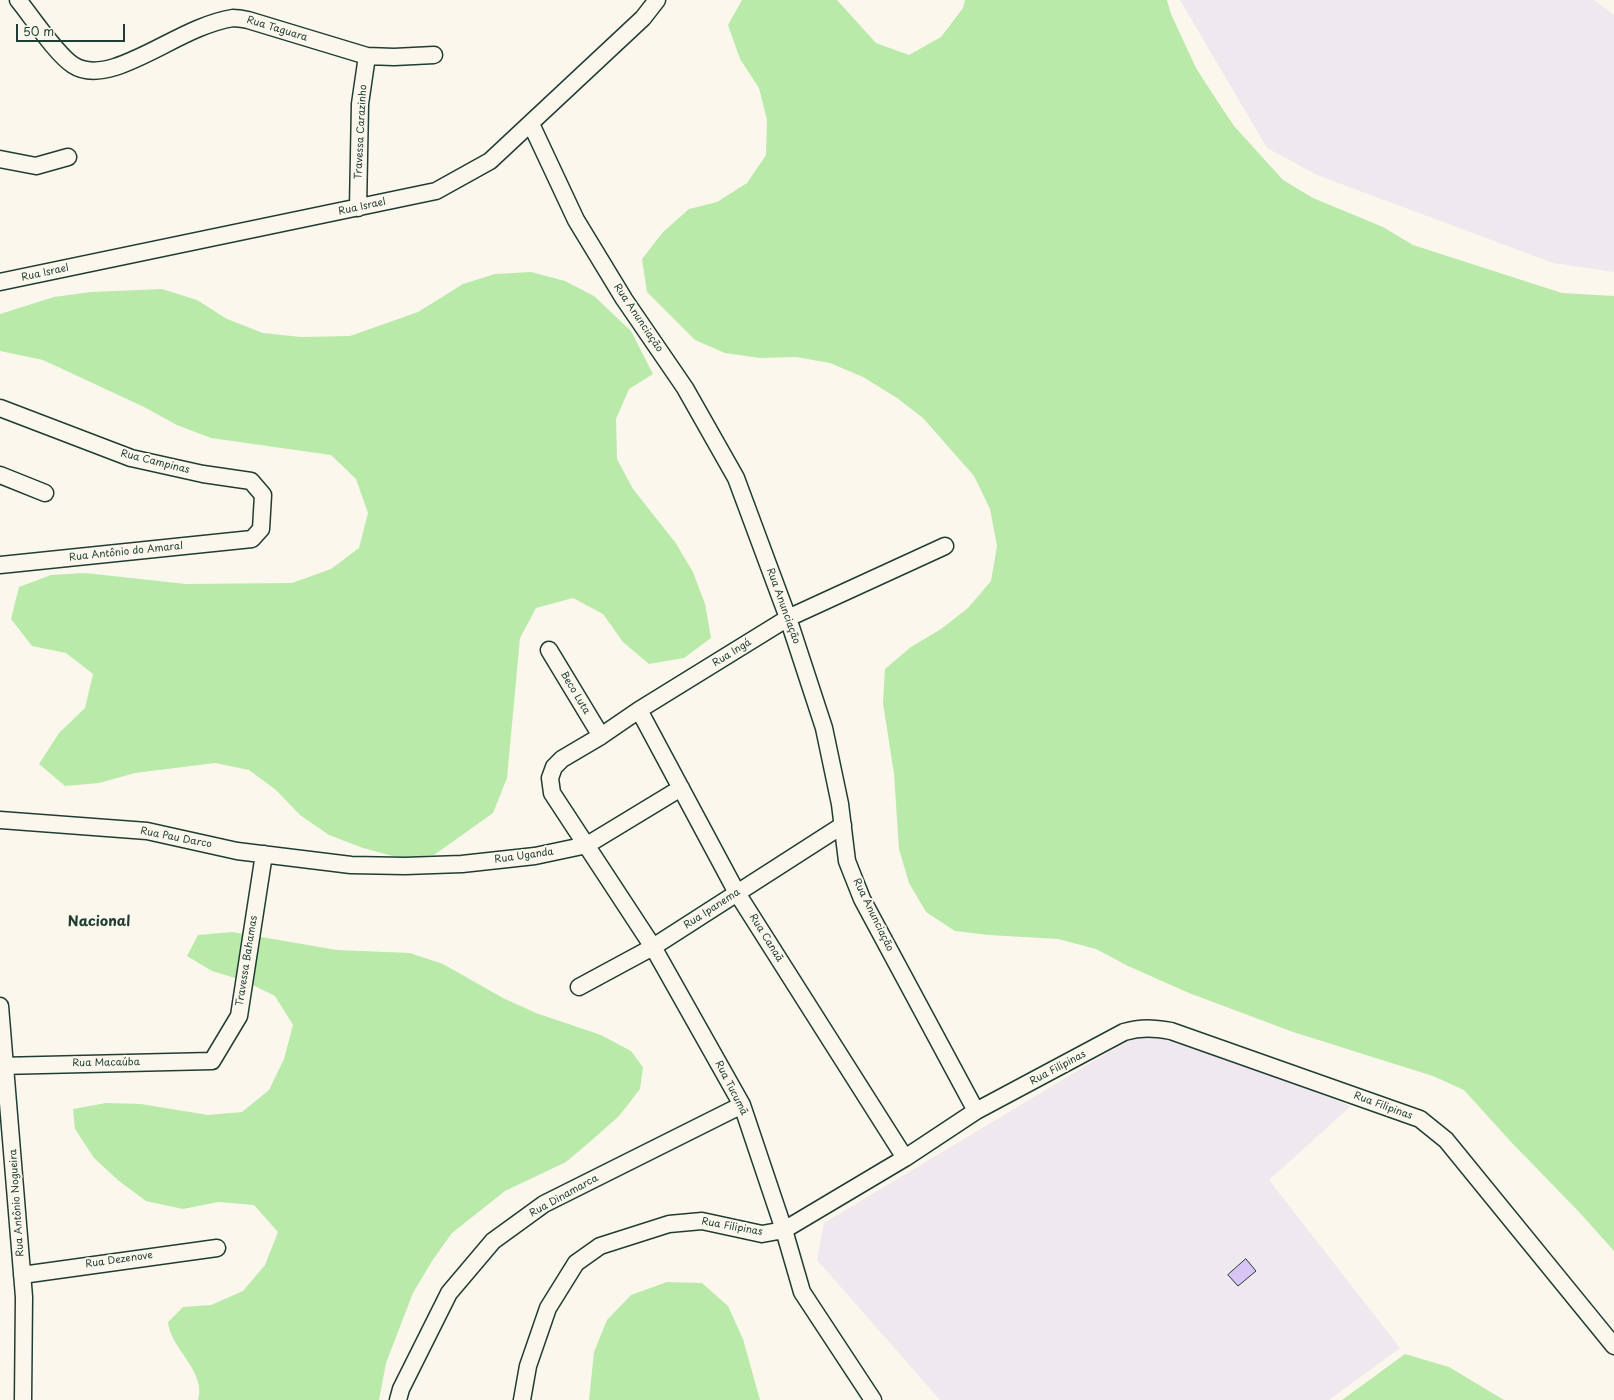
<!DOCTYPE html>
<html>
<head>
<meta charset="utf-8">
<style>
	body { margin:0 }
	#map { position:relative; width:1614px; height:1400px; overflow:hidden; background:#fbf7ec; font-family:"Playpen Sans",sans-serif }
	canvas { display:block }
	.scale { position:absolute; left:16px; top:24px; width:109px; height:18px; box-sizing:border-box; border:2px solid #1f3d34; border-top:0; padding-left:5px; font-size:12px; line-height:14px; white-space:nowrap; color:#1f3d34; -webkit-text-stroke:3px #fbf7ec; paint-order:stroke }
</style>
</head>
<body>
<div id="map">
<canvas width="1614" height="1400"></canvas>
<div class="scale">50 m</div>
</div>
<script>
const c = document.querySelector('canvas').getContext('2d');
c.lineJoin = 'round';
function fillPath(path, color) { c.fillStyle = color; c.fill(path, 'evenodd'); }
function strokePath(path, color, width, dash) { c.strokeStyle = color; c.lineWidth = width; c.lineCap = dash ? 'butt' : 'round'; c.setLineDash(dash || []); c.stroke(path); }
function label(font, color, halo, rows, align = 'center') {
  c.font = font + ' "Playpen Sans",sans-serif'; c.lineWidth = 4; c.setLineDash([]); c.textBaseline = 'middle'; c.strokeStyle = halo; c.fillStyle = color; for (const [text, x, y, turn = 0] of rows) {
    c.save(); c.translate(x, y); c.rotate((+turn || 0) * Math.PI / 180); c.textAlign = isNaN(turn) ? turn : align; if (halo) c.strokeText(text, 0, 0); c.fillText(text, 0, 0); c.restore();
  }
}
const built = new Path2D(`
	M1180 0H1594L1614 15V272L1553 263 1317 175 1267 148Z
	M1149 1028 1351 1106 1269 1180 1400 1348 1329 1400H940L817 1260 824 1223Z`);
const green = new Path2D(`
	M742 0H837L876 43 909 55 941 37 963 8 965 0H1167L1171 14 1196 68 1214 96 1234 126 1283 180 1313 198 1383 227 1413 245 1562 293 1614 296V1251L1580 1213 1512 1143 1464 1090 1433 1076 1293 1032 1189 993 1128 966 1096 949 1058 939 989 935 955 931 926 912 909 883 899 849 894 774 883 703 885 669 911 647 941 629 968 608 991 581 997 546 990 509 974 476 923 418 897 398 863 377 830 363 796 357 760 358 725 353 695 340 647 292 642 259 663 232 689 209 717 202 747 183 766 155 767 120 759 88 740 59 728 25Z
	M531 272 565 281 594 296 631 331 653 374 629 389 616 419 617 459 633 489 675 542 693 572 705 604 711 638 684 658 649 664 623 642 603 614 573 598 536 608 520 638 507 778 493 813 434 855 400 858 363 848 329 835 300 815 276 790 249 770 215 763 135 773 99 783 65 786 39 764 59 733 85 708 93 674 66 653 32 646 11 619 19 587 51 575 85 573 186 584 292 583 331 569 359 548 368 513 356 479 331 455 211 438 177 425 144 407 43 360 0 351V314L54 297 91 292 162 289 197 300 227 319 263 333 301 337 350 336 418 312 463 284 495 274Z
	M232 932 337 950 410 953 443 964 503 998 536 1013 601 1035 631 1051 643 1067 640 1089 619 1116 592 1140 566 1162 505 1191 452 1233 432 1261 413 1293 386 1363 379 1400H198C207 1372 170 1348 168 1322L183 1307 211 1305 243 1291 265 1265 278 1232 254 1205 218 1202 183 1209 146 1201 119 1181 94 1158 75 1129 73 1109 106 1103 141 1104 208 1115 242 1112 269 1090 284 1059 293 1025 275 996 245 981 212 971 187 956 198 935Z
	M667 1282 702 1283 728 1306 743 1339 760 1400H589L594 1352 607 1320 631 1295Z
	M1405 1354 1449 1367 1504 1400H1342Z`);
const building = new Path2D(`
	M1246 1259 1256 1271 1238 1286 1228 1275Z`);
const minor = new Path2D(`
	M18 0C32 17 56 54 73 65 85 73 102 71 115 67 155 54 191 25 233 18 238 18 243 19 248 20L367 56 394 57 434 55
	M531 124 576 220 624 299 685 388 736 478 788 618 824 728 840 804 847 861 862 899 976 1111
	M0 159 36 166 68 157
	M358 208 360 104 367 56
	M0 282 436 191 490 161 643 18 657 0
	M0 408 131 458 203 474 251 481 263 495 261 529 252 539 0 565
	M0 475 45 493
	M549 650 601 736
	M639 710 737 893 905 1158
	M0 820 147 831 237 851 351 865 405 866 462 864 535 856 587 845 681 788
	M579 987 653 947 843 825
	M0 1006 24 1297 23 1400
	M0 1066 212 1061 239 1016 264 854
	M22 1275 217 1248
	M398 1400 401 1389 449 1293 493 1241 544 1204 742 1105
	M522 1400 528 1366 548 1308 576 1263 600 1246 669 1224 702 1221 762 1234 784 1230 905 1158 976 1111 1124 1032C1141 1027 1154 1028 1171 1031L1420 1119 1446 1140 1614 1346
	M873 1400 802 1292 784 1230 742 1105 653 947 552 793 550 778 554 767 562 759 601 736 639 710 788 618 945 546`);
const streetNames = [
	["Rua Taguara",277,29,17],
	["Travessa Carazinho",361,132,-87],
	["Rua Israel",362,207,-12],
	["Rua Israel",45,273,-12],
	["Rua Anunciação",638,318,56],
	["Rua Campinas",155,462,14],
	["Rua Antônio do Amaral",126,552,-6],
	["Rua Anunciação",783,606,70],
	["Rua Ingá",732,653,-32],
	["Beco Luta",575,693,59],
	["Rua Pau Darco",176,838,11],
	["Rua Uganda",524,856,-8],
	["Rua Ipanema",712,909,-33],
	["Rua Anunciação",873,915,64],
	["Rua Canaã",766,938,58],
	["Travessa Bahamas",247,961,-81],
	["Rua Macaúba",106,1063,-1],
	["Rua Filipinas",1058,1068,-28],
	["Rua Tucumã",731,1088,63],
	["Rua Filipinas",1383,1106,20],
	["Rua Dinamarca",564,1196,-29],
	["Rua Antônio Nogueira",17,1203,-94],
	["Rua Filipinas",732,1227,10],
	["Rua Dezenove",119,1260,-8]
];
const districtNames = [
	["Nacional",99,922]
];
fillPath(built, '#f0e8ef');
fillPath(green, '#b9eaa9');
fillPath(building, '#d8c4f5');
strokePath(building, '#1f3d34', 1);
strokePath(minor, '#1f3d34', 19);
strokePath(minor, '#fbf7ec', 16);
label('10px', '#1f3d34', '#fbf7ec', streetNames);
label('bold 14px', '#1f3d34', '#fbf7ec', districtNames);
</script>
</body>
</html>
